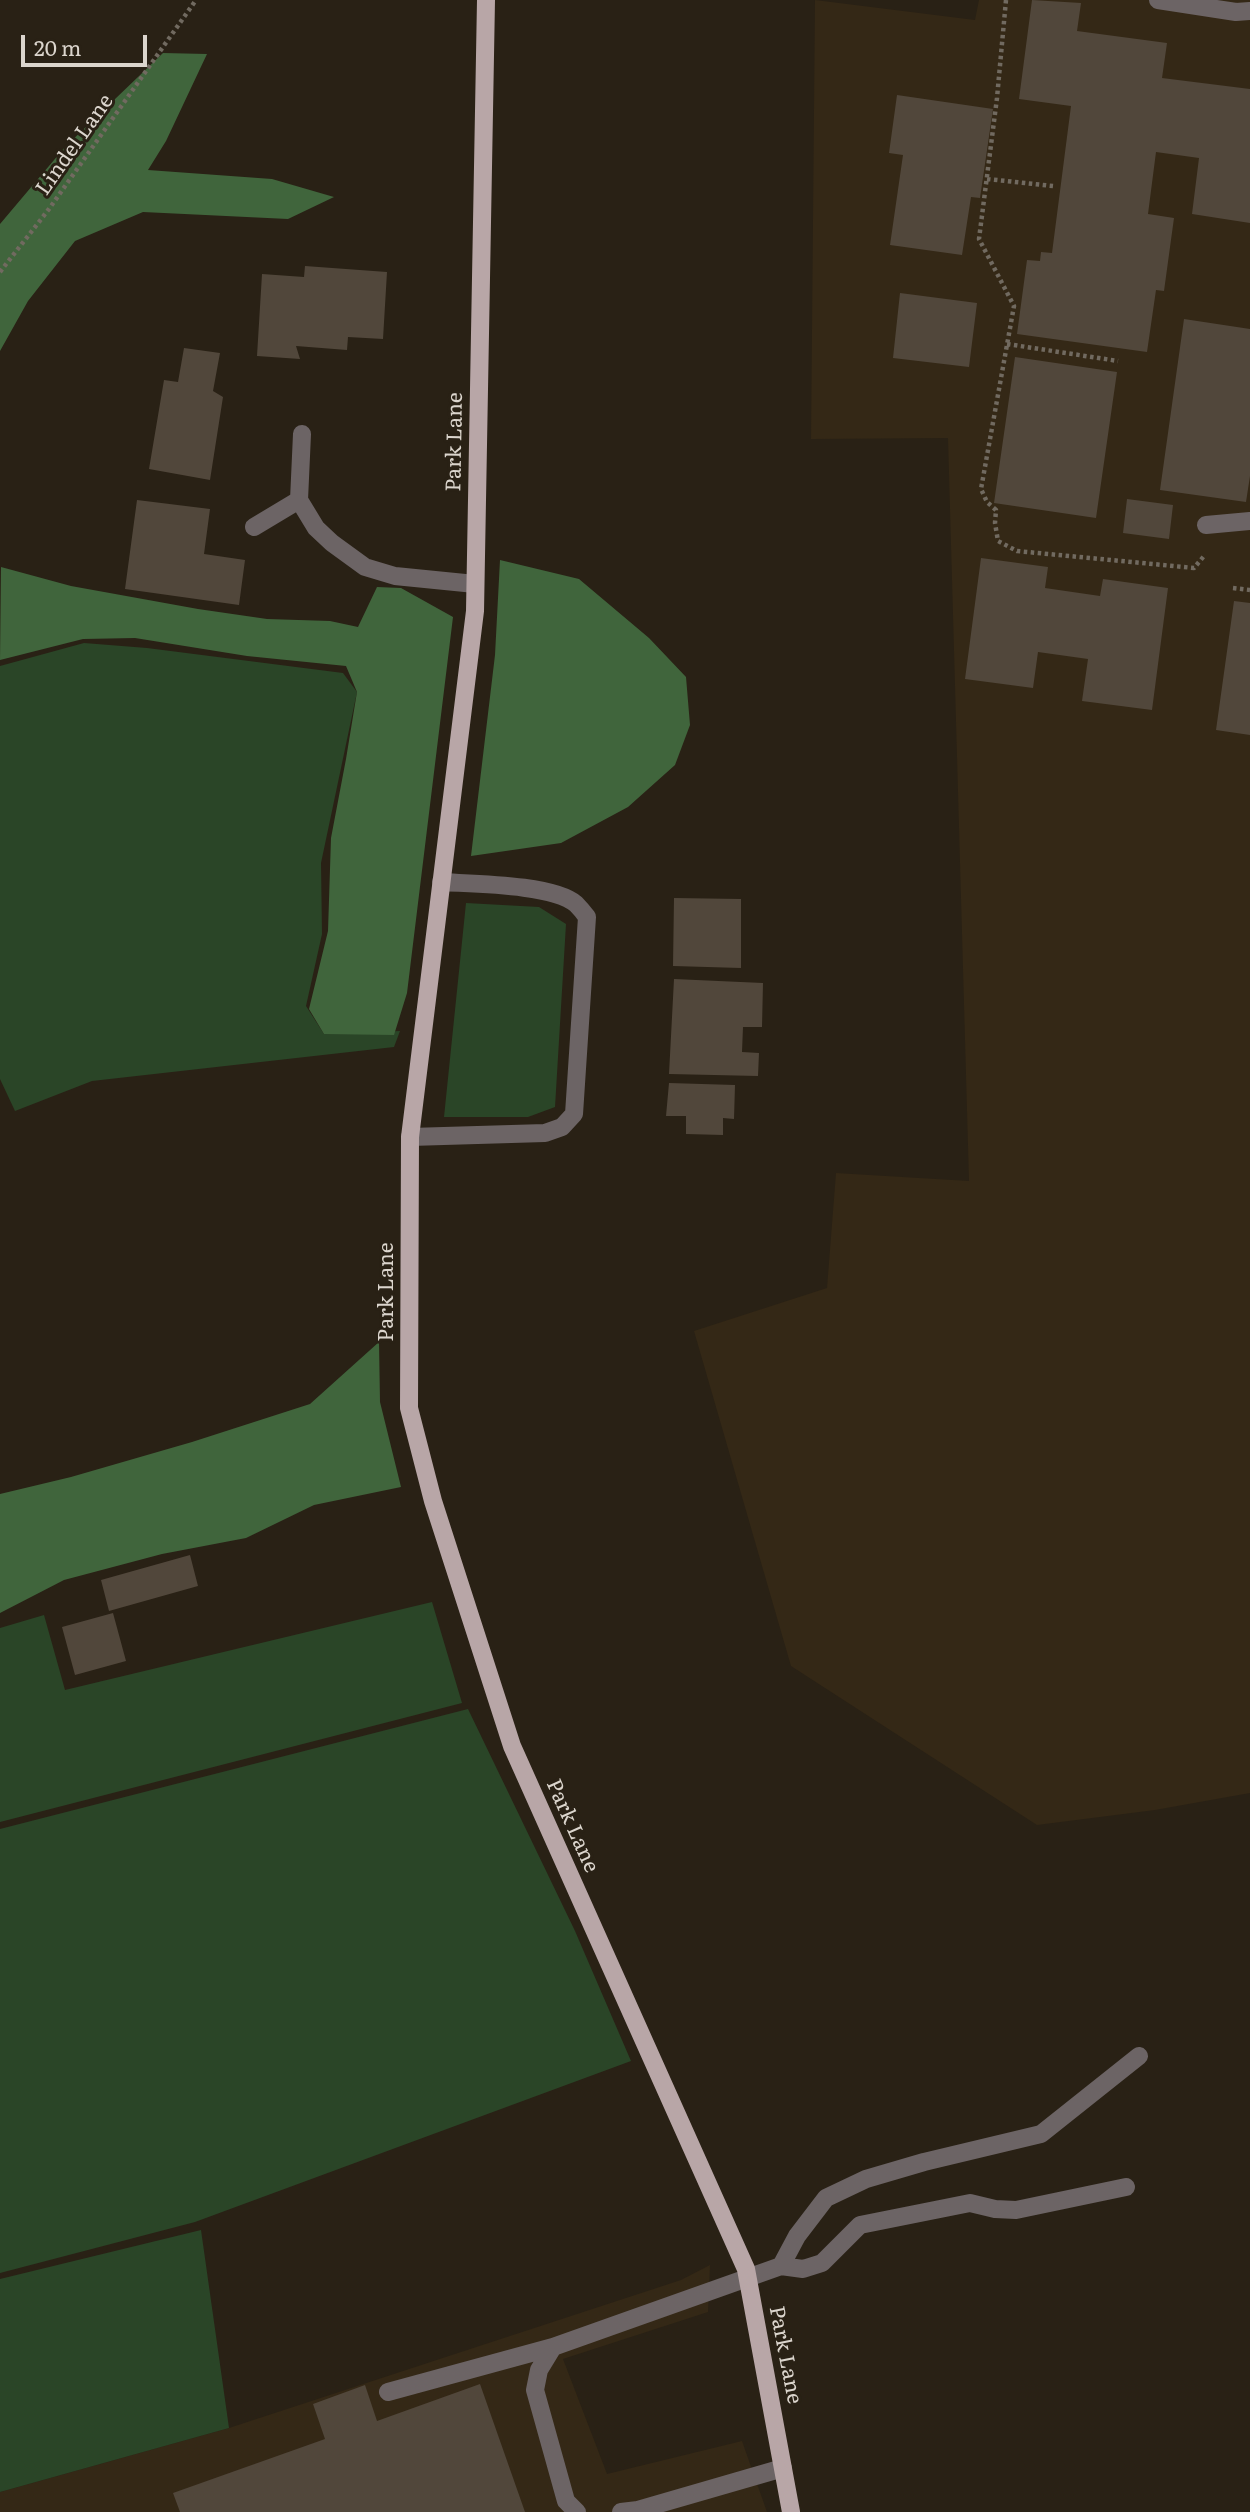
<!DOCTYPE html>
<html>
<head>
<meta charset="utf-8">
<style>
	body { margin:0 }
	#map { position:relative; width:1250px; height:2512px; overflow:hidden; background:#292115; font-family:Literata,serif }
	canvas { display:block }
	.scale { position:absolute; left:21px; top:35px; width:126px; height:32px; box-sizing:border-box; border:4px solid #dbd5cd; border-top:0; padding-left:9px; font-size:21px; line-height:24px; white-space:nowrap; color:#dbd5cd; -webkit-text-stroke:5px #292115; paint-order:stroke }
</style>
</head>
<body>
<div id="map">
<canvas width="1250" height="2512"></canvas>
<div class="scale">20 m</div>
</div>
<script>
const c = document.querySelector('canvas').getContext('2d');
c.lineJoin = 'round';
function fillPath(path, color) { c.fillStyle = color; c.fill(path, 'evenodd'); }
function strokePath(path, color, width, dash) { c.strokeStyle = color; c.lineWidth = width; c.lineCap = dash ? 'butt' : 'round'; c.setLineDash(dash || []); c.stroke(path); }
function label(font, color, halo, rows, align = 'center') {
  c.font = font + ' Literata,serif'; c.lineWidth = 6; c.setLineDash([]); c.textBaseline = 'middle'; c.strokeStyle = halo; c.fillStyle = color; for (const [text, x, y, turn = 0] of rows) {
    c.save(); c.translate(x, y); c.rotate((+turn || 0) * Math.PI / 180); c.textAlign = isNaN(turn) ? turn : align; if (halo) c.strokeText(text, 0, 0); c.fillText(text, 0, 0); c.restore();
  }
}
const built = new Path2D(`
	M815 0 975 20 979 0H1250V1793L1155 1810 1037 1825 791 1666 694 1331 827 1288 836 1173 969 1181 948 438 811 439Z
	M710 2265 708 2312 563 2359 607 2474 742 2441 767 2512H0V2492L229 2428 681 2280Z`);
const green = new Path2D(`
	M84 643 147 648 343 673 357 692 321 863 322 934 306 1006 324 1034 400 1031 394 1047 92 1081 15 1111 0 1079V666Z
	M466 903 539 907 566 924 555 1107 528 1117H444Z
	M432 1602 462 1703 0 1822V1628L44 1615 65 1690Z
	M468 1709 575 1931 631 2061 195 2222 0 2273V1829Z
	M201 2230 229 2428 0 2492V2279Z`);
const forest = new Path2D(`
	M163 53 207 54 166 141 148 170 272 179 334 197 288 219 143 212 75 241 28 301 0 351V224L65 147Z
	M500 560 579 579 649 638 686 677 690 725 675 765 628 807 561 843 471 856 495 655Z
	M1 567 71 586 198 609 267 619 330 621 358 627 377 587 401 588 453 617 407 993 394 1035 324 1034 309 1009 328 931 331 838 346 759 357 692 346 666 247 656 135 638 83 639 0 660Z
	M379 1342 380 1402 401 1487 314 1505 246 1538 162 1554 64 1580 0 1613V1494L71 1477 192 1442 310 1404Z`);
const building = new Path2D(`
	M1032 0 1081 3 1077 31 1167 43 1162 78 1250 89V223L1192 214 1199 158 1156 152 1148 214 1174 218 1164 291 1156 290 1147 352 1017 334 1027 260 1040 261 1041 252 1052 253 1071 106 1019 99Z
	M897 95 993 109 980 198 971 197 962 255 890 245 903 155 889 153Z
	M305 266 387 272 383 339 348 337 347 350 296 346 300 359 257 356 262 274 304 277Z
	M900 293 977 303 969 367 893 358Z
	M1184 319 1250 329V476L1246 502 1160 490Z
	M184 348 220 353 213 391 223 397 210 480 149 469 164 380 178 382Z
	M1015 357 1117 372 1096 518 994 503Z
	M1127 499 1173 505 1169 539 1123 533Z
	M137 500 210 509 204 554 245 560 239 605 125 589Z
	M981 558 1048 567 1045 588 1100 596 1103 579 1168 588 1152 710 1082 701 1088 659 1038 652 1033 688 965 679Z
	M1234 601 1250 603V735L1216 730Z
	M674 898 741 899V968L673 966Z
	M674 979 763 983 762 1027H743L742 1052 759 1053 758 1076 669 1074Z
	M669 1083 735 1085 734 1119 723 1118V1135L686 1134V1116H666Z
	M190 1555 198 1586 109 1611 101 1580Z
	M113 1613 126 1661 75 1675 62 1627Z
	M480 2384 525 2512H180L173 2493 325 2439 313 2404 365 2385 377 2421Z`);
const path = new Path2D(`
	M1006 0 997 98 979 239 1014 306 981 489 987 502 996 510 995 523 998 541 1017 551 1194 568 1204 556
	M987 179 1053 186
	M0 272 49 209 196 0
	M1007 344 1118 361
	M1233 588 1250 590`);
const minor = new Path2D(`
	M1158 0 1236 12 1250 11
	M302 434 299 500 316 528 332 543 365 567 395 576 475 584
	M1206 525 1250 521
	M254 527 299 500
	M410 1137 545 1133 562 1127 574 1114 587 917C584 913 580 908 576 904 553 884 472 884 441 882
	M781 2266 803 2269 822 2263 860 2225 970 2203 995 2209 1016 2210 1126 2187
	M388 2392 553 2347
	M577 2512 566 2501 535 2390 539 2370 553 2347 781 2266 797 2236 826 2198 866 2179 924 2162 1041 2134 1139 2056
	M621 2512 638 2510 783 2468`);
const major = new Path2D(`
	M486 0 475 611 410 1137 409 1408 433 1501 512 1746 746 2269 791 2512`);
const streetNames = [
	["Lindel Lane",75,145,-55],
	["Park Lane",455,442,-89],
	["Park Lane",387,1292,-90],
	["Park Lane",572,1826,66],
	["Park Lane",785,2355,79]
];
fillPath(built, '#342816');
fillPath(green, '#2a4527');
fillPath(forest, '#40653c');
fillPath(building, '#51473b');
strokePath(path, '#716a60', 4.5, [3.5, 3.5]);
strokePath(minor, '#6c6465', 18);
strokePath(major, '#b8a6a7', 18);
label('21px', '#dbd5cd', '#292115', streetNames);
</script>
</body>
</html>
